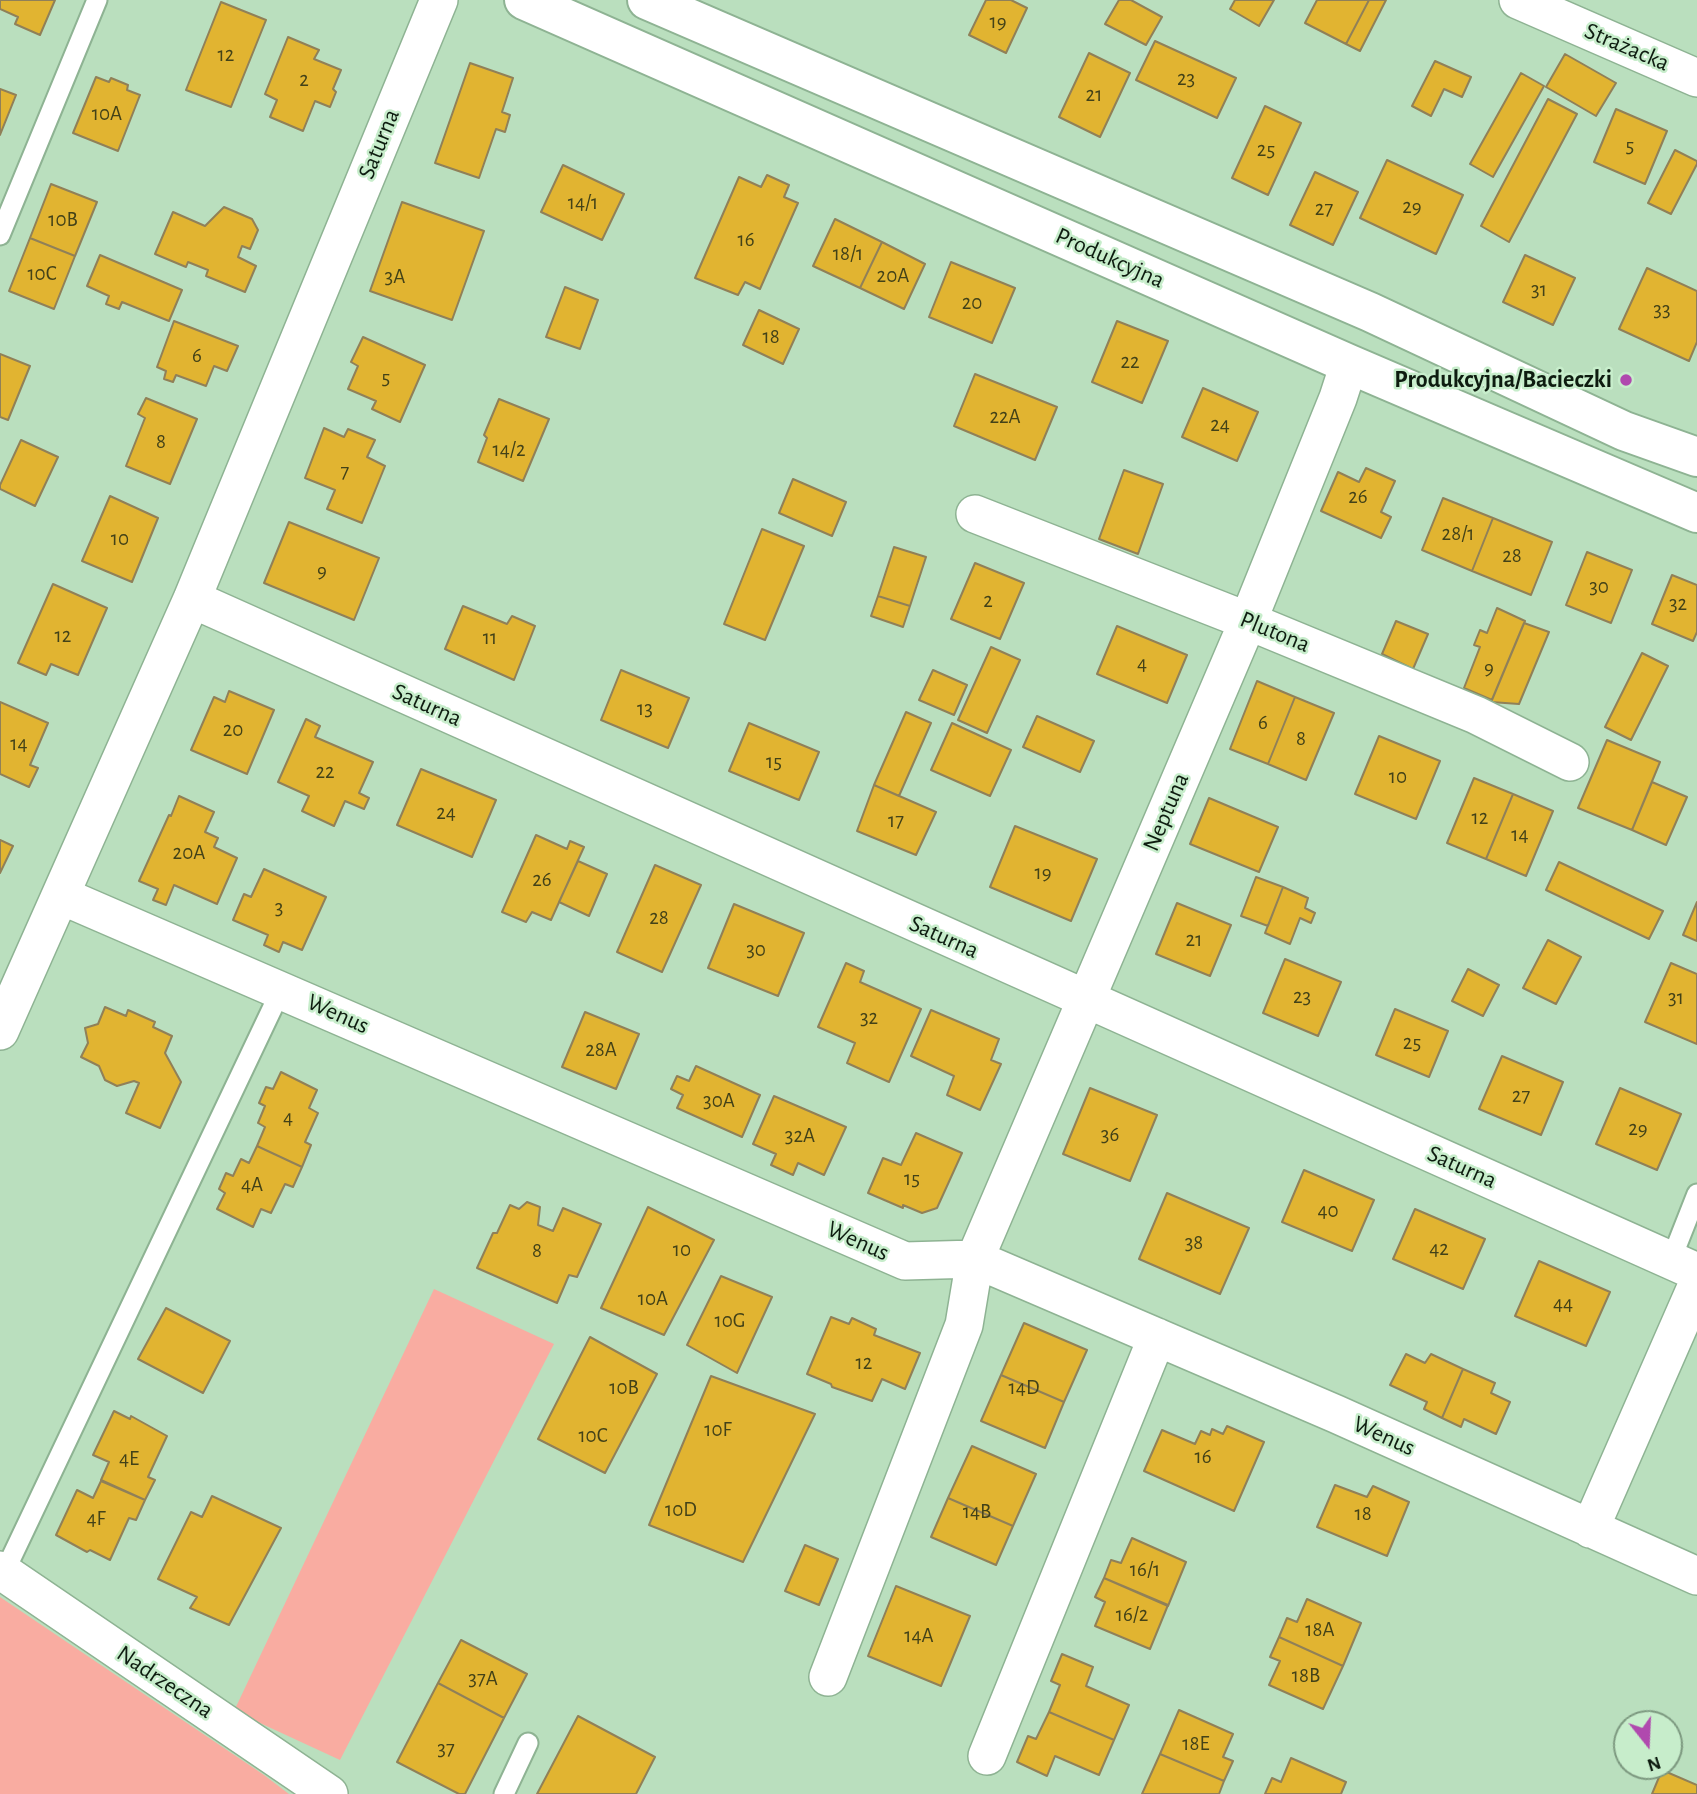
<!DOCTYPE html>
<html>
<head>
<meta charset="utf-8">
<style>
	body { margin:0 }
	#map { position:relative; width:1697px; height:1794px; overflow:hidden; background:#badfbe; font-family:"Alegreya Sans",sans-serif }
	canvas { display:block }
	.north { position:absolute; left:1613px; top:1710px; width:70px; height:70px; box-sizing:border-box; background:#c7edcb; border:2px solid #7d9980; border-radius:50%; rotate:162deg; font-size:19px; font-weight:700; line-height:28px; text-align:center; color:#0e1c10 }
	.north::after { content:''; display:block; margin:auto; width:24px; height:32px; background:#b049ae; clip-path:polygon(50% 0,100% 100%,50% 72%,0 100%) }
</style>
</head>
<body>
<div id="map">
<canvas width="1697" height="1794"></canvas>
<div class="north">N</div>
</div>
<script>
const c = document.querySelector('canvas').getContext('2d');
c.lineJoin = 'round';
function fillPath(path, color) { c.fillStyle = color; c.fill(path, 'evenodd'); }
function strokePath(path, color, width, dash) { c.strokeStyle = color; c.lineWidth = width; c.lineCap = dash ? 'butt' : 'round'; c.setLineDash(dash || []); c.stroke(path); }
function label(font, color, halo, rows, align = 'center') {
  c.font = font + ' "Alegreya Sans",sans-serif'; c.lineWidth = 5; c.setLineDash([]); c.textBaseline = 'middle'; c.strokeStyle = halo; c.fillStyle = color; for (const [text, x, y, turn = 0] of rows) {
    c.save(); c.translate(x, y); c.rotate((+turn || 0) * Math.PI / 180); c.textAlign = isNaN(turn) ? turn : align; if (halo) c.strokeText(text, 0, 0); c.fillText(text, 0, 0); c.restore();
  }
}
const green = new Path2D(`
	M434 1289 554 1344 340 1760 234 1711Z
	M0 1597 264 1775 289 1794H0Z`);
const building = new Path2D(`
	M0 0H55L40 35 15 24 18 17 0 9Z
	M986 0H1011L1027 8 1006 53 969 35Z
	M1119 0H1131L1162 17 1146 45 1105 24Z
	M1235 0H1274L1259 26 1230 9Z
	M1317 0H1369L1346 44 1305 23Z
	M1369 0H1386L1360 51 1346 44Z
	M221 2 266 20 231 107 186 90Z
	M288 37 319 50 314 59 341 70 333 89 336 92 330 107 315 101 303 131 270 117 277 100 265 94Z
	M1155 41 1236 78 1217 118 1136 80Z
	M1089 53 1130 73 1100 137 1059 117Z
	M1565 54 1616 83 1596 116 1546 87Z
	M1435 61 1471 77 1462 97 1444 89 1431 116 1412 106Z
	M470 63 513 78 502 112 510 115 505 132 496 129 479 178 435 163Z
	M1521 73 1544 86 1493 177 1470 164Z
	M96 77 109 82 111 78 128 85 127 90 140 95 118 151 73 133Z
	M0 89 16 95 0 135Z
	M1548 99 1577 114 1509 242 1481 226Z
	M1265 106 1301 123 1268 195 1232 178Z
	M1616 109 1667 131 1645 184 1594 162Z
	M1675 150 1697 161V164L1671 214 1648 203Z
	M1387 160 1463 195 1436 254 1360 218Z
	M563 165 624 194 602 240 541 212Z
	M1315 172 1358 192 1333 245 1290 225Z
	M767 175 789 185 784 197 798 203 760 289 745 282 738 295 695 278 739 177 761 187Z
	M51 184 97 202 75 256 30 238Z
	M402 202 484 231 452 320 370 291Z
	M224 207 252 219 258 230 250 249 242 246 238 257 256 266 245 292 206 276 208 270 188 262 186 267 155 254 173 212 205 226Z
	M835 219 882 242 860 288 813 266Z
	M30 238 75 256 54 309 9 291Z
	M882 242 925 264 904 309 860 288Z
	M100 255 182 290 169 321 122 302 119 309 106 304 109 296 87 286Z
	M1525 255 1575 278 1553 325 1503 302Z
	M951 262 1015 288 992 343 929 317Z
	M1647 268 1697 291V342L1689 361 1619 329Z
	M565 287 598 300 580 349 546 337Z
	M759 310 799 329 783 364 743 345Z
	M174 321 238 346 227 371 214 366 206 386 176 375 173 382 164 379 166 371 157 367Z
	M1117 321 1168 341 1142 403 1092 382Z
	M363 337 425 365 400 422 372 409 376 401 348 389 358 366 351 362Z
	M0 354 30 366 8 420 0 417Z
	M975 374 1057 407 1035 460 954 426Z
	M1203 388 1258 412 1237 461 1182 437Z
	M146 398 197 419 170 484 126 466 145 418 138 414Z
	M499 399 549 419 523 481 478 462 487 438 484 435Z
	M324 428 344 437 348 429 375 440 367 457 385 466 362 523 327 509 335 490 305 478Z
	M21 440 58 457 35 506 0 489V485Z
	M1366 468 1395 481 1381 512 1391 517 1381 538 1321 511 1338 472 1359 482Z
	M1124 470 1163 484 1138 554 1099 539Z
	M793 479 846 502 832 536 779 513Z
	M110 496 158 518 132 582 82 561Z
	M1443 498 1493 518 1472 571 1422 550Z
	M1493 518 1552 542 1531 595 1472 571Z
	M289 522 379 558 354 620 264 583Z
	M762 529 804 546 765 640 724 624Z
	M894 547 926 557 910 606 878 596Z
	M1587 552 1632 570 1611 623 1566 605Z
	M975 563 1024 583 1000 639 951 619Z
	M1672 575 1697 585V632L1693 641 1652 624Z
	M53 584 107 608 78 675 51 664 46 675 18 663Z
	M878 596 910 606 903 627 871 616Z
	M463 606 507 624 512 616 535 626 514 680 445 649Z
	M1497 608 1525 621 1492 700 1464 688 1480 647 1474 645 1480 630 1487 633Z
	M1396 621 1428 634 1413 669 1382 654Z
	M1524 623 1549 632 1519 704 1491 702Z
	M1117 626 1187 655 1167 703 1097 674Z
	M991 647 1020 660 987 733 958 720Z
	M1642 653 1668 666 1631 740 1605 727Z
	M621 670 689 698 668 748 601 720Z
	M933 670 967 685 954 715 919 700Z
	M1257 681 1295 697 1268 764 1230 749Z
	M229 691 274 710 247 774 191 750 214 697 225 702Z
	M1295 697 1334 713 1306 780 1268 764Z
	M0 702 48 723 30 765 38 768 29 787 0 774Z
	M906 712 931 723 899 796 874 785Z
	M1037 716 1094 741 1080 772 1023 747Z
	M306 719 320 726 315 737 373 762 359 793 369 798 364 809 345 801 334 826 302 811 309 796 278 782Z
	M749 723 819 752 799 800 729 771Z
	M952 723 1011 750 990 796 931 770Z
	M1379 736 1440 761 1416 819 1355 794Z
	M1607 740 1660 762 1632 830 1578 808Z
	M421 769 496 800 472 857 397 825Z
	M1474 778 1513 794 1486 859 1447 843Z
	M1652 782 1687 797 1666 845 1632 830Z
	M874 785 936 812 916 855 857 831Z
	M1513 794 1553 811 1526 876 1486 859Z
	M179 796 214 812 205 832 218 838 214 847 237 858 217 904 174 885 166 905 153 900 158 889 139 881 169 815 171 816Z
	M1209 798 1278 827 1259 872 1190 844Z
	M1015 826 1097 859 1071 921 990 887Z
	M536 835 567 849 570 841 584 847 551 920 532 912 526 922 502 912Z
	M0 840 13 846 0 873Z
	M578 861 607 874 589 916 559 902Z
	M1559 862 1663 911 1649 939 1546 890Z
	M655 865 701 885 662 972 617 952Z
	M264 869 326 897 302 950 283 942 279 952 264 945 268 935 233 920 244 894 251 897Z
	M1256 877 1283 887 1268 926 1241 916Z
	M1283 887 1308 898 1305 908 1315 913 1311 923 1300 918 1290 944 1265 933Z
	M1697 902V941L1683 935Z
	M1177 903 1231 925 1210 976 1156 954Z
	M734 904 804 933 778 996 708 968Z
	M1548 940 1581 957 1556 1004 1523 988Z
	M1285 959 1341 982 1318 1036 1263 1013Z
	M846 963 864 971 860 982 921 1009 889 1082 847 1063 855 1043 818 1027Z
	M1671 963 1697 974V1044L1645 1022Z
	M1468 969 1499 985 1483 1016 1452 1001Z
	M105 1007 126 1016 128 1010 155 1022 153 1027 172 1036 165 1053 181 1082 160 1128 126 1113 139 1083 134 1081 117 1086 105 1080 99 1066 81 1057 88 1043 85 1028 98 1024Z
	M1395 1009 1448 1031 1429 1077 1376 1055Z
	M931 1010 999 1039 991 1060 1001 1064 980 1110 947 1095 954 1076 911 1056Z
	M585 1012 639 1034 616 1089 562 1067Z
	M1502 1056 1563 1082 1541 1135 1479 1109Z
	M696 1066 760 1095 742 1137 677 1108 683 1095 671 1089 677 1076 689 1081Z
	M281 1072 317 1090 309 1108 318 1113 305 1142 311 1145 302 1167 257 1146 265 1127 258 1123 265 1106 259 1103 266 1087 273 1089Z
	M1090 1088 1157 1115 1130 1181 1063 1154Z
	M1620 1088 1681 1114 1657 1170 1596 1144Z
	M774 1096 846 1127 824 1175 798 1163 793 1175 771 1165 776 1154 753 1144Z
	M916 1133 962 1153 937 1208 922 1213 903 1205V1208L868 1193 883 1158 901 1165Z
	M257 1146 302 1167 293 1187 285 1184 271 1213 261 1209 253 1227 217 1209 225 1193 219 1189 226 1173 233 1176 241 1159 249 1163Z
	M1304 1170 1374 1200 1352 1251 1282 1222Z
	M1167 1193 1249 1228 1220 1294 1139 1259Z
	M527 1202 540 1207 538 1225 553 1231 563 1208 601 1224 577 1277 569 1275 557 1303 477 1268 493 1233H497L510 1205 519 1209Z
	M648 1207 714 1240 664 1335 601 1308Z
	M1415 1209 1485 1239 1463 1289 1393 1259Z
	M1539 1261 1610 1292 1586 1346 1515 1316Z
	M721 1276 772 1297 737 1373 687 1345Z
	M166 1308 230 1341 203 1393 138 1359Z
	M831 1317 849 1324 852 1318 876 1329 874 1335 920 1353 905 1389 882 1379 872 1401 832 1387 831 1384 807 1374Z
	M1024 1323 1087 1350 1064 1402 1001 1375Z
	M590 1337 657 1374 605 1473 538 1439Z
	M1406 1354 1425 1363 1431 1354 1463 1369 1442 1418 1424 1409 1427 1402 1390 1385Z
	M1463 1369 1495 1383 1491 1393 1510 1402 1496 1434 1464 1419 1461 1427 1442 1418Z
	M1001 1375 1064 1402 1045 1448 981 1421Z
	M711 1376 815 1414 743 1562 649 1525Z
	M114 1411 130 1419 131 1416 167 1436 148 1477 155 1480 145 1500 101 1480 109 1462 93 1455Z
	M1227 1426 1264 1442 1234 1511 1144 1471 1162 1430 1195 1444 1201 1431 1210 1435 1212 1429 1223 1434Z
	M972 1446 1036 1474 1013 1526 948 1498Z
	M101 1481 145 1500 136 1520 129 1518 110 1560 90 1550 87 1552 56 1535 77 1490 93 1498Z
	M1335 1485 1367 1497 1373 1486 1409 1502 1387 1556 1317 1527Z
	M212 1496 281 1528 229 1625 190 1608 197 1597 158 1579 191 1512 202 1517Z
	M948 1498 1013 1526 996 1565 931 1537Z
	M1132 1538 1186 1562 1168 1606 1104 1578 1111 1560 1121 1563Z
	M805 1545 838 1559 819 1605 785 1591Z
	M1104 1578 1168 1605 1150 1649 1095 1626 1105 1602 1095 1597Z
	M896 1586 970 1616 941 1686 868 1656Z
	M1307 1599 1361 1623 1343 1666 1279 1637 1287 1618 1297 1622Z
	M1279 1637 1343 1666 1323 1709 1269 1685 1280 1661 1270 1657Z
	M461 1640 527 1674 504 1718 438 1683Z
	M1062 1654 1093 1667 1086 1686 1129 1705 1114 1740 1049 1712 1060 1685 1051 1681Z
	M438 1683 504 1718 465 1794H459L397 1762Z
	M1179 1710 1233 1734 1223 1757 1233 1761 1224 1781 1160 1754Z
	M1049 1712 1114 1740 1099 1775 1055 1756 1047 1776 1017 1762 1028 1736 1036 1739Z
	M578 1716 655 1757 636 1794H537Z
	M1160 1754 1224 1781 1219 1794H1142Z
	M1291 1758 1346 1782 1341 1794H1265L1272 1778 1281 1782Z
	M1662 1770 1697 1785V1794H1652Z`);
const service = new Path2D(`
	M0 235 97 0
	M1671 1260 1697 1194
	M4 1573 281 990
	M504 1794 528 1743`);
const minor = new Path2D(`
	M1518 0 1697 78
	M975 514 1248 621 1476 715 1570 762
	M192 599 1697 1272
	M62 896 905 1261 975 1259 1336 1414 1697 1576
	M0 1031 192 599 439 0
	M1590 1529 1697 1285
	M0 1570 329 1794
	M828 1677 964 1325 975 1259 1248 621 1338 398 1349 364
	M987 1756 1157 1337`);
const secondary = new Path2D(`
	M524 0 1349 364 1697 513
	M647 0 1370 312 1624 431 1697 457`);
const markers = [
	[1626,380,7,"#b049ae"]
];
const numberNames = [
	["19",998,22],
	["12",226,55],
	["23",1186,79],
	["2",304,80],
	["21",1094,95],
	["10A",107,114],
	["5",1630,146],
	["25",1266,150],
	["14/1",583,203],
	["29",1412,207],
	["27",1324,209],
	["10B",63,220],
	["16",746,240],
	["18/1",848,254],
	["10C",42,274],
	["20A",893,276],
	["3A",395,277],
	["31",1539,290],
	["20",972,303],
	["33",1662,310],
	["18",771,337],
	["6",197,356],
	["22",1130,362],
	["5",386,378],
	["22A",1005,417],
	["24",1220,425],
	["8",161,442],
	["14/2",509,450],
	["7",345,472],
	["26",1358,497],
	["28/1",1458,534],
	["10",120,539],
	["28",1512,556],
	["9",322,571],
	["30",1599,587],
	["2",988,601],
	["32",1678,604],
	["12",63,636],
	["11",490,638],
	["4",1142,664],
	["9",1489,668],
	["13",645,709],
	["6",1263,723],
	["20",233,730],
	["8",1301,739],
	["14",19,744],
	["15",774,762],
	["22",325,772],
	["10",1398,777],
	["24",446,813],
	["12",1480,818],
	["17",896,821],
	["14",1520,835],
	["20A",189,853],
	["19",1043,873],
	["26",542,880],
	["3",279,908],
	["28",659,918],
	["21",1194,940],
	["30",756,950],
	["23",1302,997],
	["31",1676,998],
	["32",869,1018],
	["25",1412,1043],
	["28A",601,1050],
	["27",1521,1096],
	["30A",719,1101],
	["4",288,1118],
	["29",1638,1129],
	["36",1110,1135],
	["32A",800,1136],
	["15",912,1179],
	["4A",252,1185],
	["40",1328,1211],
	["38",1194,1243],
	["42",1439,1249],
	["10",682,1250],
	["8",537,1251],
	["10A",653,1299],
	["44",1563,1304],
	["10G",730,1321],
	["12",864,1363],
	["10B",624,1388],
	["14D",1024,1388],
	["10F",718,1430],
	["10C",593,1436],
	["16",1203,1457],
	["4E",129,1459],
	["10D",681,1510],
	["14B",977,1512],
	["18",1363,1514],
	["4F",96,1519],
	["16/1",1145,1570],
	["16/2",1132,1615],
	["18A",1320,1630],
	["14A",919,1636],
	["18B",1306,1676],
	["37A",483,1679],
	["18E",1196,1744],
	["37",446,1749]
];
const streetNames = [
	["Strażacka",1627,47,23],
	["Saturna",379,144,-68],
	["Produkcyjna",1110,258,24],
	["Plutona",1275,632,22],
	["Saturna",427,705,24],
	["Neptuna",1166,812,-67],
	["Saturna",944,937,24],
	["Wenus",338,1014,24],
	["Saturna",1462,1167,24],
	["Wenus",858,1241,24],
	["Wenus",1384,1436,24],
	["Nadrzeczna",165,1682,34]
];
const poiNames = [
	["Produkcyjna/Bacieczki",1612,380]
];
fillPath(green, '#f9aca1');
fillPath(building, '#e1b431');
strokePath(building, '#908058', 2);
strokePath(service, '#8eb393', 23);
strokePath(minor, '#8eb393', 40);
strokePath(secondary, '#8eb393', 42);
strokePath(service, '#fff', 19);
strokePath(minor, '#fff', 37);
strokePath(secondary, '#fff', 38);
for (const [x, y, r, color] of markers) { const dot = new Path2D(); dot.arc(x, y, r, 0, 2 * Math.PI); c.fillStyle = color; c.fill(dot); strokePath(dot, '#c7edcb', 2.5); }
label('21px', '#434218', null, numberNames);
label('24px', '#0e1c10', '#c7edcb', streetNames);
label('bold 24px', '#0e1c10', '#c7edcb', poiNames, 'right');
</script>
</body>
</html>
